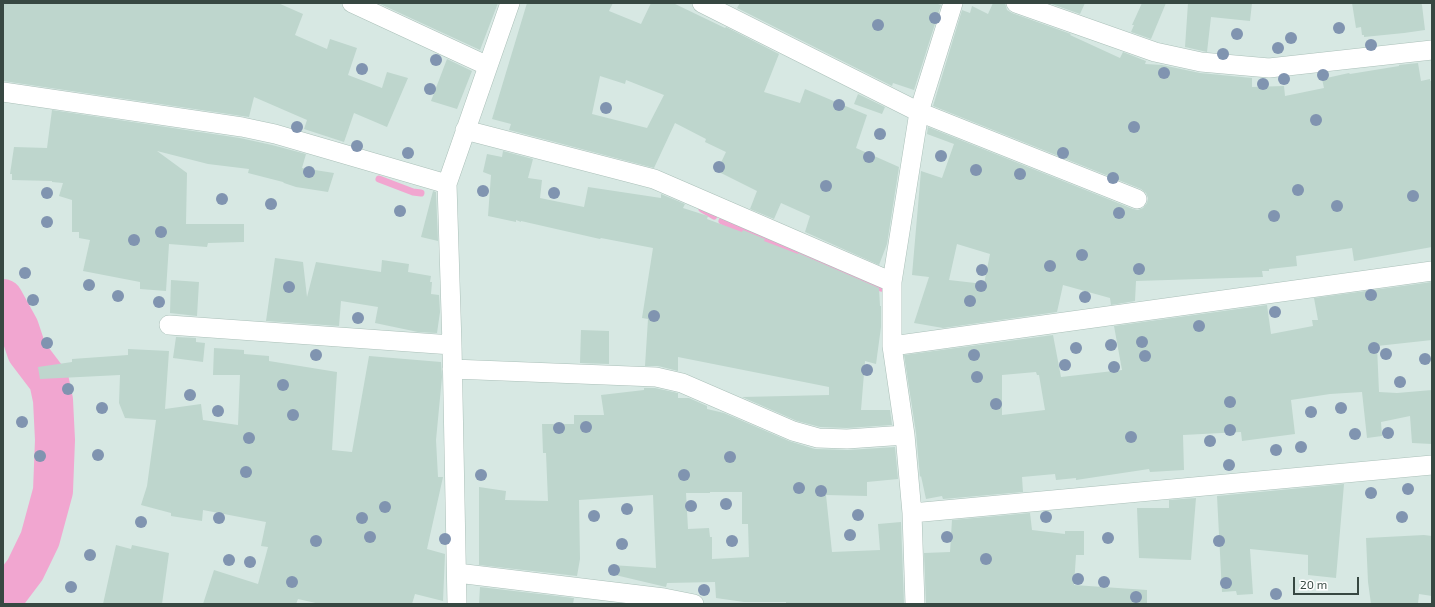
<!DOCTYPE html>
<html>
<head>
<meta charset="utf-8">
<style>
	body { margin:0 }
	#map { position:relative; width:1435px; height:607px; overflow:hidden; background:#e9f4f1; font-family:"Exo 2",sans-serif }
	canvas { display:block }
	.frame { position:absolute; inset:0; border:4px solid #374842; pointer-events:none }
	.scale { position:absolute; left:1293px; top:577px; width:66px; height:18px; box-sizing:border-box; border:2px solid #374842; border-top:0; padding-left:5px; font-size:12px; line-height:14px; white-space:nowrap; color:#374842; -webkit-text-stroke:3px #fff; paint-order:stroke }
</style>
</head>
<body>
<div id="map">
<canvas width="1435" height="607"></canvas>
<div class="frame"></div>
<div class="scale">20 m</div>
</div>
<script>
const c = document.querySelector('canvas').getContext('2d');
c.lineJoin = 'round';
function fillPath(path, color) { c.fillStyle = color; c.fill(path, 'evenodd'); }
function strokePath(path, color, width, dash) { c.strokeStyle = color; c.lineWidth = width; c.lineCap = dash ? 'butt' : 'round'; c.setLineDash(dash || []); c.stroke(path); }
const residential = new Path2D(`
	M3 3H1432V604H3Z`);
const stream = new Path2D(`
	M379 179 413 192 421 193
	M702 209 714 216
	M722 221 756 237 824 263 881 288`);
const river = new Path2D(`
	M3 299 19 328 27 352 49 381 53 400 55 440 53 491 40 539 25 570 3 599`);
const building = new Path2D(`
	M3 3H278L303 14 295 35 327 49 330 39 357 48 348 75 382 88 387 72 408 78 387 127 354 113 344 142 304 129 307 120 254 97 249 117 3 81Z
	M378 3H498L480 50Z
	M527 3H613L609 11 641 24 651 3H673L725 28 726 27 779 54 764 92 800 103 805 89 867 115 856 148 899 167 887 244 879 265 805 232 810 216 781 203 774 219 750 209 757 191 717 171 726 152 705 142 706 139 675 123 654 168 509 130 511 124 492 119ZM600 76 625 84 626 80 664 95 647 128 592 114Z
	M740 3H935L941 5 914 90 893 83 892 86 737 8Z
	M993 3H1005L1007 10 1012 13 1071 34 1070 35 1120 58 1123 52 1146 61 1145 64 1162 65 1200 73 1252 78V87L1284 86 1285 96 1324 88 1322 79 1349 73 1350 74 1399 66V65L1418 63 1421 81 1430 79V81L1432 80V247L1354 261 1352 248 1296 256 1297 266 1269 269V271H1262L1263 277 1136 281 1135 301 1111 305 1110 298 1063 285 1057 312 943 328 914 323 929 277 912 275 921 171 942 178 954 144 927 134 928 127 1133 209 1138 210 1143 208 1147 203 1148 198 1146 193 1141 189 933 106 962 10 970 13 972 6 988 14ZM957 244 990 254 984 284 949 280Z
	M1049 3H1085L1080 14Z
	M1142 3H1166L1151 39 1131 32 1134 25H1132Z
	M1188 3H1252L1250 21 1211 17 1207 52 1185 47Z
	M1352 3H1421L1422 5 1425 30 1404 33 1364 37V35H1362L1361 27 1356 28Z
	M447 59 472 71 457 109 431 101Z
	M858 94 885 107 882 114 854 104Z
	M52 110 240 138 272 145 306 154 302 168 334 173 328 192 296 187 284 183 283 182 248 173 249 169 208 164 157 151 187 173 186 224H244V242L208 243 207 247 169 244 166 291 140 289V282L83 271 90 240 79 238V232H72V200L59 196 63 183 52 182V181L12 180V174H10L14 147 47 148Z
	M503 151 533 159 528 178 542 180 540 198 584 207 588 187 661 198V194L685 204 683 208 708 216 707 219 742 232 743 230 765 239 764 241 798 254V253L879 288 880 306H881V327L876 364 865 361 861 410H890L892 425 847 428 820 427 797 421 742 397 829 395V387L678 357V371L658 366H645L648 319 642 318 653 248 601 238 600 239 521 221V222L516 220V222L488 216 491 175 483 172 487 154 502 157Z
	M433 191 436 192 438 241 421 237Z
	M275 258 303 262 307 297 316 262 381 272 382 260 409 264 408 272 431 276 430 282H432L431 294 439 295 440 312 437 333 418 332 375 323 378 307 341 301 339 326 266 321Z
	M171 280 199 282 197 316 170 313Z
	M1432 282V340L1377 346 1379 392 1397 393 1432 390V444L1412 443 1410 416 1381 422 1382 436 1367 438 1362 392 1330 394 1291 400 1295 434 1242 441 1241 432 1183 435 1184 470 1150 472 1149 469 1076 480V478L1056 480 1055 474 1022 477 1023 492 943 499 942 496 926 499 921 476 920 477 916 433 904 355 1053 335 1061 377 1122 370 1114 326 1267 305 1271 334 1313 326 1312 320H1318L1314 298ZM1036 372 1037 375H1039L1045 410 1002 415V375Z
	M581 330 609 331V364L580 363Z
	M176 337 196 338V342L205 343 203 362 173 358Z
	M214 348 244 350V354L269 356V361L337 372 332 450 352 452 369 356 441 362 442 377 436 440 438 477H443L427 549 445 554 443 601 415 594 412 604H320L298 599 296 604H203L214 570 258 584 268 547 261 546 266 522 203 510 202 521 171 516V513L141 505 147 486 156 420 125 418 119 403 120 375 40 379 38 367 72 362V359L128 355V349L169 351 165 409 201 404 203 420 238 425 240 375H213Z
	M644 388H655L678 393V398H689L707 406V409L724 413 789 441 815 449 848 450 895 447 898 479 867 482V496L826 495 832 552 880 550 878 524 901 522 904 604H786V602H744L716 598 715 582 667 583 666 587 611 574 612 565 656 568 653 495 579 500 580 559 577 576 479 565V487L506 491 505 500 548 501 546 453H543L542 424H574V415H604L601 395 644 390ZM710 492H742V524H748L749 557 712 559V537H710L709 528 688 529 686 493H710Z
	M1344 484 1336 578 1308 575V555L1250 549 1253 594 1237 595 1236 591 1222 592 1217 496Z
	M1196 498 1191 560 1139 558 1137 508H1169V500Z
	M1030 513 1032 530 1065 534V531H1084V555H1076L1074 585 1147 590V604H926L924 553 950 552 952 520Z
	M1424 535 1432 536V596L1419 594 1418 604H1371L1368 582 1366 538Z
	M116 545 131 549 132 545 169 553 162 604H103Z
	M480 587 574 598 573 604H479Z`);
const street = new Path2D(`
	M352 3 488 66
	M702 3 919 112 1137 199
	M1016 3 1155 52 1201 62 1269 68 1432 50
	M3 92 242 127 275 134 447 184
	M465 130 654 179 892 282
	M169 325 452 345
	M892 346 1432 271
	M452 369 656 377 682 383 793 431 818 438 847 439 905 435
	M912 513 1432 465
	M457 573 664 598 694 604
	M457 604 452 345 447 184 510 3
	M915 604 912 513 905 435 892 346V282L919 112 953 3`);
const trees = [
	[935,18],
	[878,25],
	[1339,28],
	[1237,34],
	[1291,38],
	[1371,45],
	[1278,48],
	[1223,54],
	[436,60],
	[362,69],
	[1164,73],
	[1323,75],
	[1284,79],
	[1263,84],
	[430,89],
	[839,105],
	[606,108],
	[1316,120],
	[297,127],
	[1134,127],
	[880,134],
	[357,146],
	[408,153],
	[1063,153],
	[941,156],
	[869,157],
	[719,167],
	[976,170],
	[309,172],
	[1020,174],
	[1113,178],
	[826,186],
	[1298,190],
	[483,191],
	[47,193],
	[554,193],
	[1413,196],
	[222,199],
	[271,204],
	[1337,206],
	[400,211],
	[1119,213],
	[1274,216],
	[47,222],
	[161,232],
	[134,240],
	[1082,255],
	[1050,266],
	[1139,269],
	[982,270],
	[25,273],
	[89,285],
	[981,286],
	[289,287],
	[1371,295],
	[118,296],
	[1085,297],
	[33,300],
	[970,301],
	[159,302],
	[1275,312],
	[654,316],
	[358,318],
	[1199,326],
	[1142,342],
	[47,343],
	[1111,345],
	[1076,348],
	[1374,348],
	[1386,354],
	[316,355],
	[974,355],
	[1145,356],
	[1425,359],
	[1065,365],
	[1114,367],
	[867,370],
	[977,377],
	[1400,382],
	[283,385],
	[68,389],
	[190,395],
	[1230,402],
	[996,404],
	[102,408],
	[1341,408],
	[218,411],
	[1311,412],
	[293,415],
	[22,422],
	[586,427],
	[559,428],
	[1230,430],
	[1388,433],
	[1355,434],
	[1131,437],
	[249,438],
	[1210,441],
	[1301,447],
	[1276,450],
	[98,455],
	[40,456],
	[730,457],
	[1229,465],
	[246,472],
	[481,475],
	[684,475],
	[799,488],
	[1408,489],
	[821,491],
	[1371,493],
	[726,504],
	[691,506],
	[385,507],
	[627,509],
	[858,515],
	[594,516],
	[1046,517],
	[1402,517],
	[219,518],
	[362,518],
	[141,522],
	[850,535],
	[370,537],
	[947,537],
	[1108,538],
	[445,539],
	[316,541],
	[732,541],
	[1219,541],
	[622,544],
	[90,555],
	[986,559],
	[229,560],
	[250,562],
	[614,570],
	[1078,579],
	[292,582],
	[1104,582],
	[1226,583],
	[71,587],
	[704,590],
	[1276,594],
	[1136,597]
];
fillPath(residential, '#d7e8e3');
strokePath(stream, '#f1a6d0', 7);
strokePath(river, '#f1a6d0', 40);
fillPath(building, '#bed6cd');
strokePath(street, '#abc0b9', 20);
strokePath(street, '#fff', 19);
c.fillStyle = '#8094b0';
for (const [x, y] of trees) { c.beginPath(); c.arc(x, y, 6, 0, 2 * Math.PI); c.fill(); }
</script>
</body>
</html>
